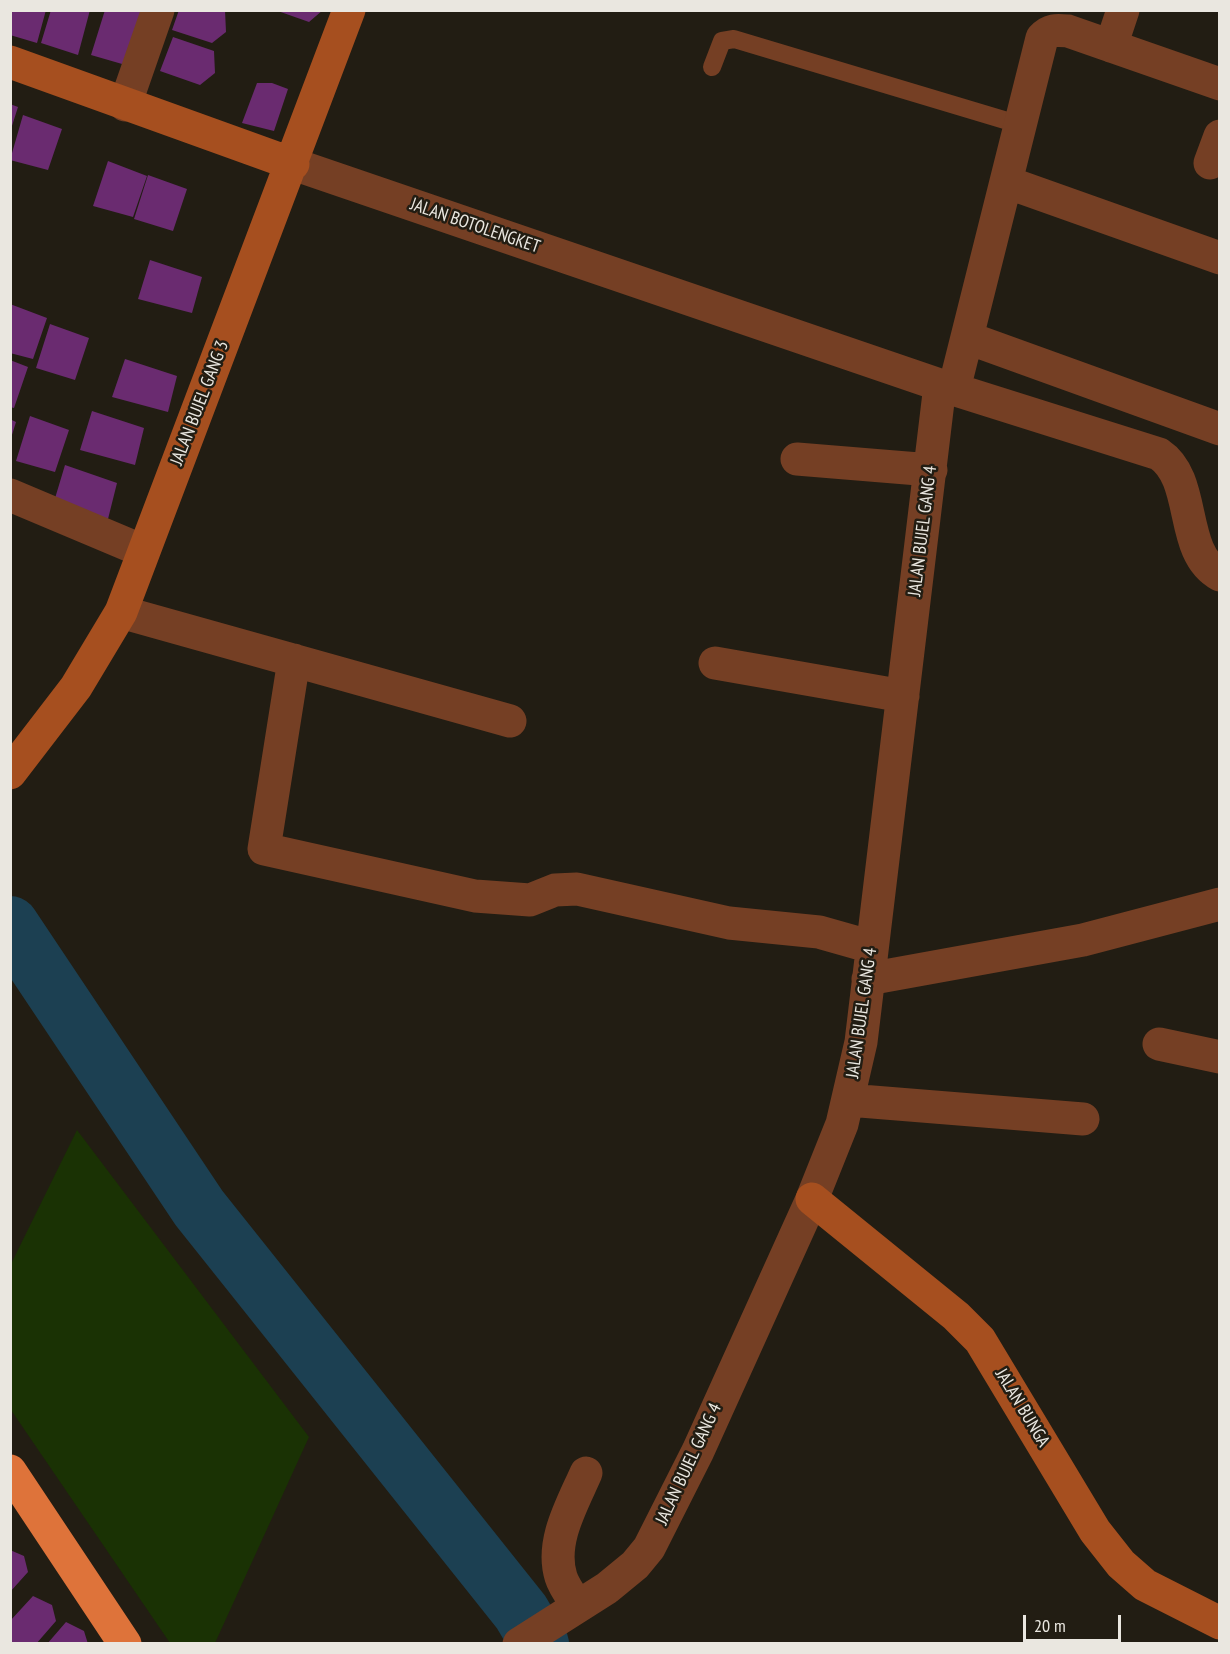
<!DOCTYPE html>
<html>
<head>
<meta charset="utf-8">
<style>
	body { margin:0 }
	#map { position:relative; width:1230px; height:1654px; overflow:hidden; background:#221d13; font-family:"PT Sans Narrow",sans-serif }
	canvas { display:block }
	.frame { position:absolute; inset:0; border:12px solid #eae7e0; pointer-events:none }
	.scale { position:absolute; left:1023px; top:1615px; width:98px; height:27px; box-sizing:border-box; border:3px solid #eae7e0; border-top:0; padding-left:8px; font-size:18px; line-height:21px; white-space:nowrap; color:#eae7e0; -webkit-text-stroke:4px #221d13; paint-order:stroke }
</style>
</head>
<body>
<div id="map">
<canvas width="1230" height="1654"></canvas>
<div class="frame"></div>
<div class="scale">20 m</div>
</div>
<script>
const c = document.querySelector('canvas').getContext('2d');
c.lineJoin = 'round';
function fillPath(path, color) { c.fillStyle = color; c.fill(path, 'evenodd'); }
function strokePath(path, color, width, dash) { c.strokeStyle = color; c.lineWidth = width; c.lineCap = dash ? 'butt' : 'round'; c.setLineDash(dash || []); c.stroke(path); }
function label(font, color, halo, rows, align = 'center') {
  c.font = font + ' "PT Sans Narrow",sans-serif'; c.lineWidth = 5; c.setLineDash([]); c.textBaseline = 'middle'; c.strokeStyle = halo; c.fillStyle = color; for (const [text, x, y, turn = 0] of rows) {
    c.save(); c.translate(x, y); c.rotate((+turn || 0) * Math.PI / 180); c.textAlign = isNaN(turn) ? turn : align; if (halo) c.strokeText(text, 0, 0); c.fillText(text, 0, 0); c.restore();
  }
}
const green = new Path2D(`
	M77 1130 309 1437 215 1643H170L11 1410V1264Z`);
const river = new Path2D(`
	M10 925 199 1208 521 1612 540 1644`);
const building = new Path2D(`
	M10 10H46L37 43 10 35Z
	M51 10H90L78 55 41 43Z
	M105 10H144L129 66 91 55Z
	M179 10H225L226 32 212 43 172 30Z
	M275 10H323L309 22Z
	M173 37 214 51 215 73 200 85 160 71Z
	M257 83H272L288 89 274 131 242 123Z
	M10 104 18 107 11 129H10Z
	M23 115 62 129 48 170 10 160Z
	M108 161 147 176 133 217 93 206Z
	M148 175 187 189 173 231 134 219Z
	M150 260 202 277 192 313 138 299Z
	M10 304 47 318 33 359 10 353Z
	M50 324 89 338 75 380 36 368Z
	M125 359 177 376 168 412 112 397Z
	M10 360 28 367 14 408 10 407Z
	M92 411 144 428 135 465 80 450Z
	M30 416 69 430 55 472 16 461Z
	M10 419 16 422 11 438H10Z
	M65 465 117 483 108 519 53 505Z
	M10 1550 24 1556 28 1572 10 1592Z
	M33 1596 52 1605 56 1621 36 1644H10V1621Z
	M66 1622 84 1631 88 1644H47Z`);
const lane = new Path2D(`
	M712 67 722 41 734 39 1021 125`);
const street = new Path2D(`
	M1111 46 1123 10
	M125 105 158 10
	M1210 163 1220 136
	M293 164 940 385 1159 454C1198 480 1178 552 1220 575
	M1006 182 1220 258
	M968 338 1220 429
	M954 389 1042 38C1050 29 1057 30 1068 31L1220 84
	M797 459 931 470
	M10 495 143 551
	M121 612 510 721
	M294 660 264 849 475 896 530 900 555 890 577 889 729 923 819 932 872 947
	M715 663 903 696
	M868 979 1083 940 1220 904
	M1159 1044 1220 1057
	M848 1100 1083 1119
	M578 1606C572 1597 564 1587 561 1577 550 1542 572 1505 586 1473
	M519 1644 607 1588 635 1565 649 1548 698 1451 812 1199 842 1124 861 1042 940 385`);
const secondary = new Path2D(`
	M10 62 293 164
	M10 773 76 687 121 612 349 10
	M812 1199 956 1316 980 1340 1095 1531 1121 1564 1145 1585 1220 1623`);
const highway = new Path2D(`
	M10 1471 125 1644`);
const streetNames = [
	["JALAN BOTOLENGKET",475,226,19],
	["JALAN BUJEL GANG 3",200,403,-69],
	["JALAN BUJEL GANG 4",923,531,-83],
	["JALAN BUJEL GANG 4",862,1013,-82],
	["JALAN BUNGA",1022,1408,59],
	["JALAN BUJEL GANG 4",689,1464,-65]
];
fillPath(green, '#1a3204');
strokePath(river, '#1c4052', 58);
fillPath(building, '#6a2b70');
strokePath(lane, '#753f24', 18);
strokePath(street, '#753f24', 33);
strokePath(secondary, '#a64f1f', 33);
strokePath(highway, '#de733a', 33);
label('18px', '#eae7e0', '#221d13', streetNames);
</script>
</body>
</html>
